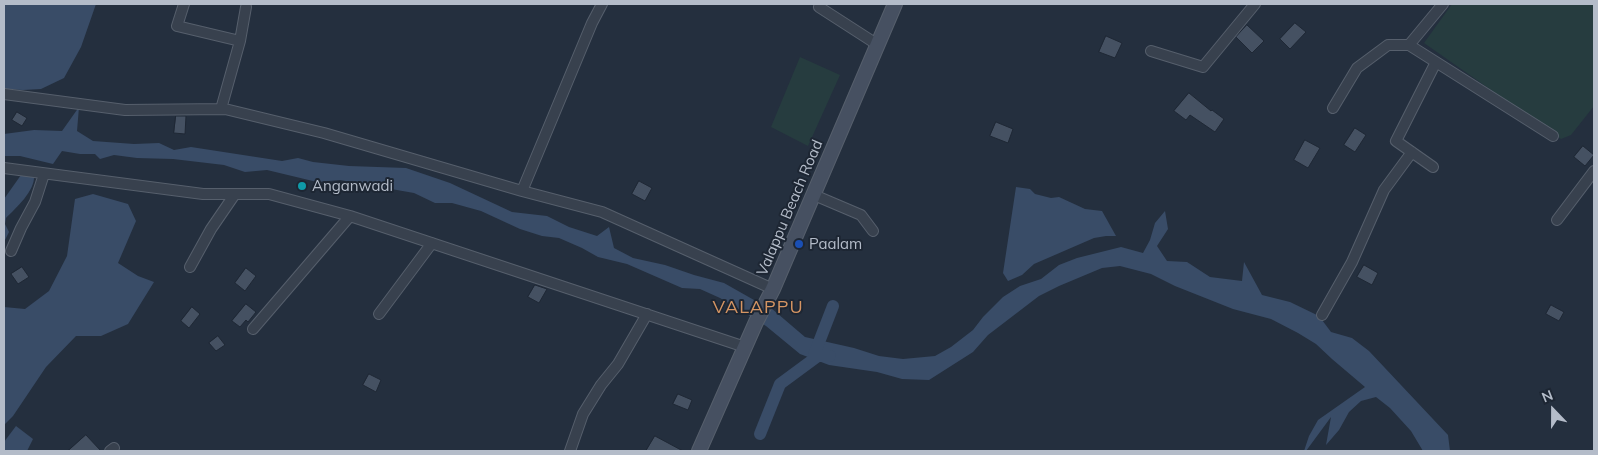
<!DOCTYPE html>
<html>
<head>
<meta charset="utf-8">
<style>
	body { margin:0 }
	#map { position:relative; width:1598px; height:455px; overflow:hidden; background:#242f3e; font-family:Mulish,sans-serif }
	canvas { display:block }
	.frame { position:absolute; inset:0; border:5px solid #b4bcc9; pointer-events:none }
	.north { position:absolute; left:1528px; top:385px; width:50px; height:50px; -webkit-text-stroke:4px #1d2633; paint-order:stroke; rotate:338deg; font-size:14px; font-weight:700; line-height:20px; text-align:center; color:#b4bcc9 }
	.north::after { content:''; display:block; margin:auto; width:18px; height:22px; background:#b4bcc9; clip-path:polygon(50% 0,100% 100%,50% 72%,0 100%) }
</style>
</head>
<body>
<div id="map">
<canvas width="1598" height="455"></canvas>
<div class="frame"></div>
<div class="north">N</div>
</div>
<script>
const c = document.querySelector('canvas').getContext('2d');
c.lineJoin = 'round';
function fillPath(path, color) { c.fillStyle = color; c.fill(path, 'evenodd'); }
function strokePath(path, color, width, dash) { c.strokeStyle = color; c.lineWidth = width; c.lineCap = dash ? 'butt' : 'round'; c.setLineDash(dash || []); c.stroke(path); }
function label(font, color, halo, rows, align = 'center') {
  c.font = font + ' Mulish,sans-serif'; c.lineWidth = 4; c.setLineDash([]); c.textBaseline = 'middle'; c.strokeStyle = halo; c.fillStyle = color; for (const [text, x, y, turn = 0] of rows) {
    c.save(); c.translate(x, y); c.rotate((+turn || 0) * Math.PI / 180); c.textAlign = isNaN(turn) ? turn : align; if (halo) c.strokeText(text, 0, 0); c.fillText(text, 0, 0); c.restore();
  }
}
const green = new Path2D(`
	M1452 4H1594V106L1571 135 1561 139 1424 43Z
	M800 57 840 75 808 146 771 127Z`);
const water = new Path2D(`
	M4 4H96L81 47 64 78 41 89 23 90 4 89Z
	M79 107 77 131 93 141 134 144 159 143 174 150 191 147 282 161 298 158 313 162 349 166 406 168 450 183 512 212 547 216 569 227 597 236 609 227 614 248 633 258 665 265 694 275 724 283 754 300 771 308 805 337 854 348 879 356 903 359 935 356 951 347 973 330 983 317 1003 297 1020 286 1041 279 1059 265 1077 258 1121 247 1143 253 1150 240 1155 223 1165 211 1168 229 1157 246 1167 261 1187 262 1210 277 1242 281 1244 262 1262 295 1290 302 1319 316 1331 332 1352 338 1369 351 1448 435 1450 451H1423L1411 431 1390 408 1376 397 1361 401 1349 412 1339 430 1326 445 1331 417 1306 451H1304L1309 436 1318 420 1365 387 1332 359 1316 344 1298 333 1271 319 1233 309 1175 286 1151 274 1120 266 1102 268 1059 286 1039 296 988 335 973 352 929 380 902 379 877 372 829 365 800 354 766 326 740 310 720 298 700 289 682 288 627 264 598 257 582 248 559 238 542 236 520 229 481 211 452 203H435L414 193 340 180 317 182 267 170 245 172 224 165 173 159 137 158 114 155 100 159 95 154H80L62 151 53 164 20 156H4V134L34 130 62 131Z
	M21 175 34 176C35 191 16 208 6 218L5 224 9 232 4 242V199Z
	M1016 187 1030 189 1035 194 1051 198 1059 197 1085 209 1102 211 1116 236H1106L1094 238 1034 264 1022 275 1008 281 1003 273Z
	M93 194 128 204 136 221 118 263 138 276 154 282 128 324 101 336H76L46 367 13 416 4 425V307L25 309 49 291 67 256 75 199Z
	M16 426 33 439 27 451H4V442Z`);
const canal = new Path2D(`
	M814 355 833 306
	M760 434 780 384 818 356H830`);
const building = new Path2D(`
	M1295 23 1306 32 1290 49 1280 39Z
	M1247 25 1264 41 1252 53 1236 37Z
	M1106 36 1122 43 1115 58 1099 52Z
	M1189 93 1211 111 1212 110 1224 119 1215 132 1190 115 1186 120 1174 111Z
	M17 112 27 118 22 126 12 120Z
	M176 116H186L185 134 174 133Z
	M996 122 1013 129 1008 143 990 136Z
	M1355 128 1366 135 1355 152 1344 145Z
	M1305 140 1320 148 1308 168 1294 160Z
	M1583 146 1594 155 1585 166 1574 157Z
	M639 181 652 188 645 201 632 194Z
	M1364 265 1378 273 1372 285 1357 277Z
	M22 267 29 277 18 284 11 274Z
	M246 268 256 276 245 291 235 283Z
	M535 285 547 289 539 303 528 297Z
	M246 304 256 312 248 322 246 320 240 327 232 321Z
	M1551 305 1564 312 1559 321 1546 314Z
	M192 307 200 314 189 328 181 321Z
	M218 336 225 345 216 351 209 343Z
	M369 374 381 380 376 392 363 385Z
	M678 394 692 400 688 410 673 404Z
	M86 435 101 451H68Z
	M655 436 683 451H646Z`);
const street = new Path2D(`
	M184 4 177 26 240 41 221 109
	M820 4 819 7 878 45
	M240 41 246 7
	M1409 45 1443 4
	M1151 51 1203 67 1255 4
	M4 94 125 110 225 109 324 133 522 191 602 212 773 289
	M1333 108 1357 68 1388 45H1409L1553 136
	M1433 167 1396 141 1436 62
	M4 168 203 194H269L350 216 745 347
	M522 191 592 23 602 4
	M814 195 861 215 873 231
	M1557 220 1594 171
	M11 251 21 228 35 202 44 174
	M190 267 211 229 235 194
	M379 314 432 243
	M1322 315 1352 262 1384 190 1412 152
	M253 329 350 216
	M110 451 114 448
	M570 451 583 414 601 385 618 364 647 314`);
const secondary = new Path2D(`
	M699 451 756 322 773 289 895 4`);
const markers = [
	[302,186,5,"#0f9aa8"],
	[799,244,5,"#1a4fb4"]
];
const poiNames = [
	["Anganwadi",312,186],
	["Paalam",809,244]
];
const streetNames = [
	["Valappu Beach Road",790,208,-67]
];
const quarterNames = [
	["VALAPPU",758,308]
];
fillPath(green, '#263c3f');
fillPath(water, '#394c67');
strokePath(canal, '#394c67', 12);
fillPath(building, '#455162');
strokePath(building, '#1f2835', 1);
strokePath(street, '#565f6c', 12);
strokePath(secondary, '#565f6c', 16);
strokePath(street, '#38414e', 10);
strokePath(secondary, '#465061', 14);
for (const [x, y, r, color] of markers) { const dot = new Path2D(); dot.arc(x, y, r, 0, 2 * Math.PI); c.fillStyle = color; c.fill(dot); strokePath(dot, '#1d2633', 2); }
label('15px', '#b4bcc9', '#1d2633', poiNames, 'left');
label('15px', '#b4bcc9', '#1d2633', streetNames);
c.letterSpacing = '1px';
label('18px', '#d59563', '#1d2633', quarterNames);
c.letterSpacing = '0px';
</script>
</body>
</html>
